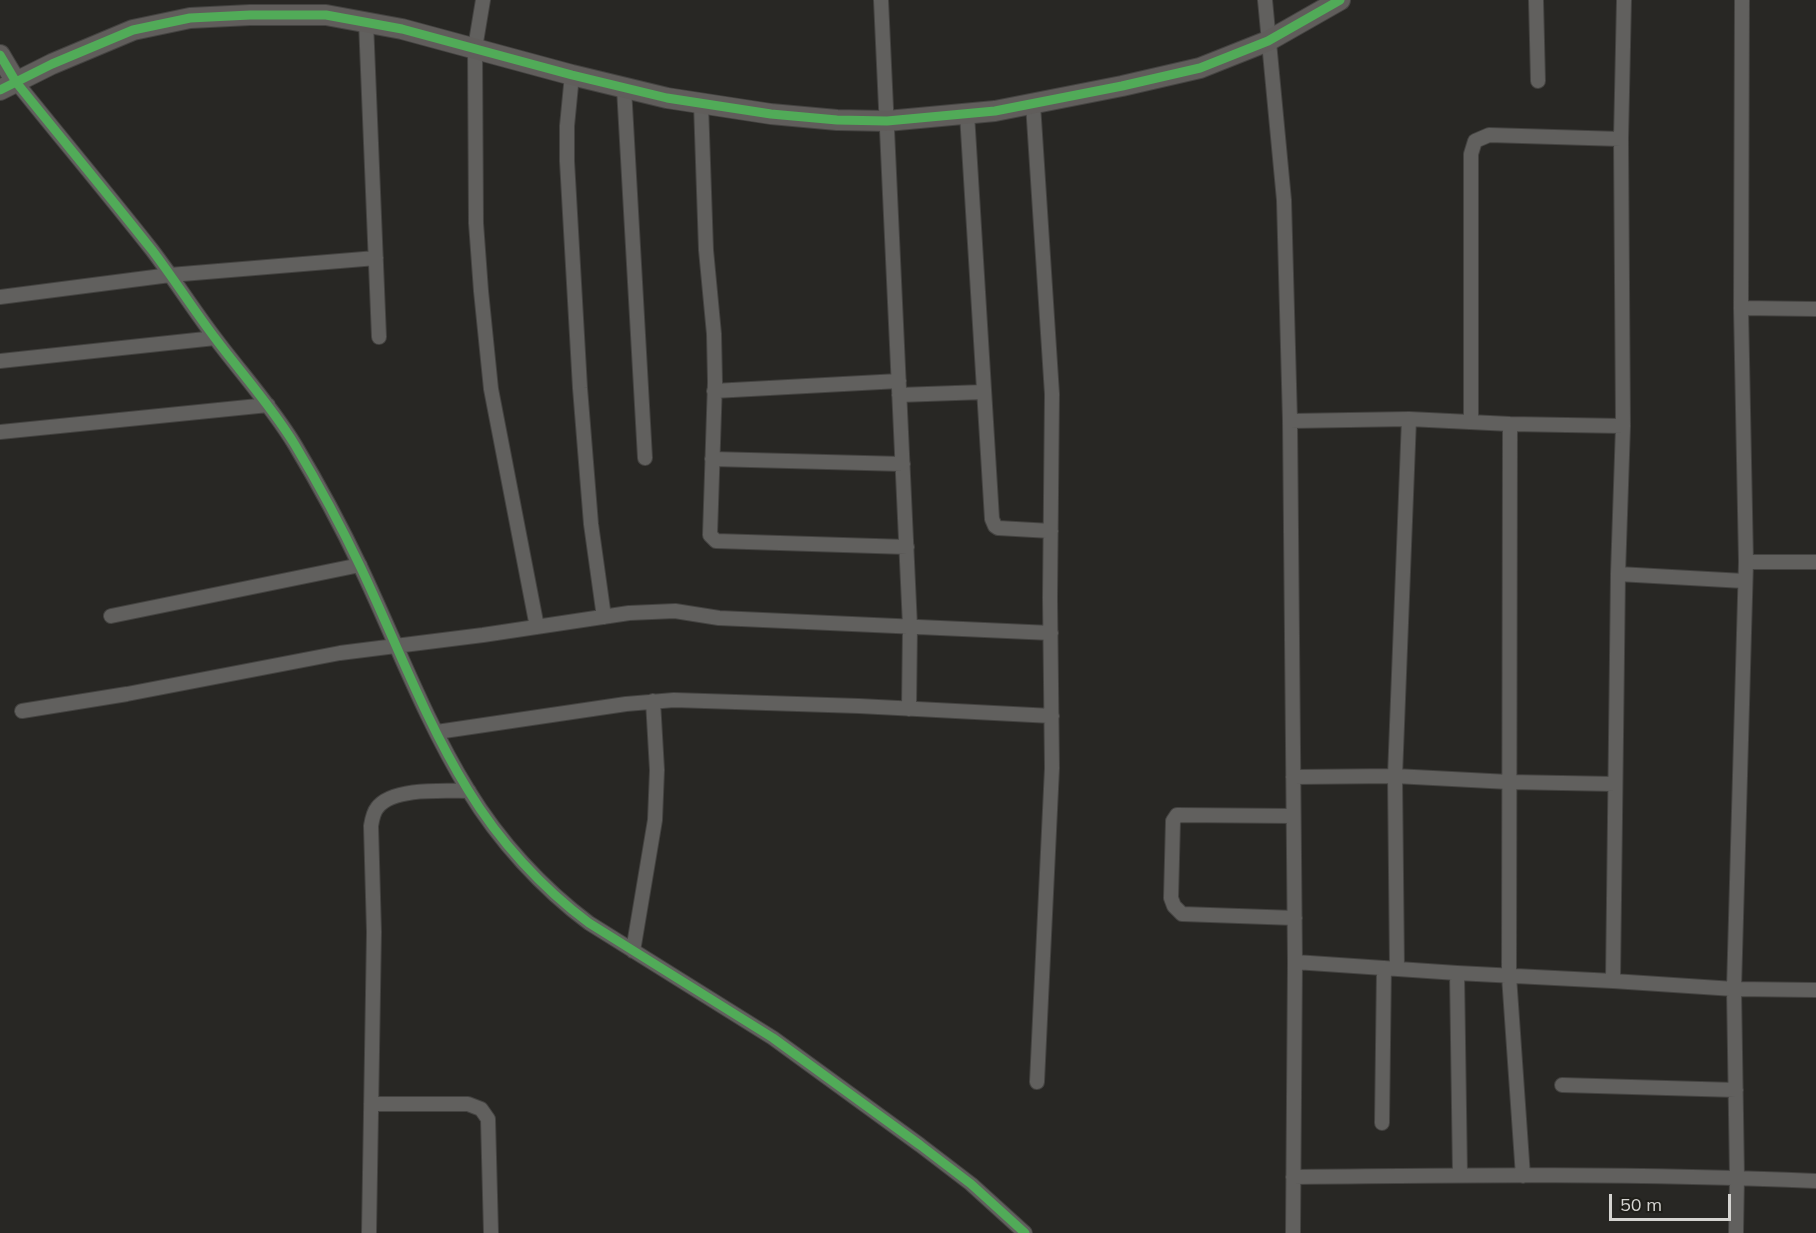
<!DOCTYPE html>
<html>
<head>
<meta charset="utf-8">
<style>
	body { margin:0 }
	#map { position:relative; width:1816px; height:1233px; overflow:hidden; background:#282724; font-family:Mulish,sans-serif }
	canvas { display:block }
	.scale { position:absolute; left:1609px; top:1194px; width:122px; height:27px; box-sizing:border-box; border:3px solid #d5d4d1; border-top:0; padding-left:8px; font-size:18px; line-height:21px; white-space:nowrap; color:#d5d4d1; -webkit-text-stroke:4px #201f1a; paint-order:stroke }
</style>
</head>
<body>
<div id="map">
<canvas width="1816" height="1233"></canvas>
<div class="scale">50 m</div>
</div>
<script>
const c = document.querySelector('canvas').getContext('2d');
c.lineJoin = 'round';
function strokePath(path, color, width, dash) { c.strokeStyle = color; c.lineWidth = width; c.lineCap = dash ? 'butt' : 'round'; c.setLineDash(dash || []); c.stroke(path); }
const street = new Path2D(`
	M483 0 475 48 476 223 481 291 491 389 537 627
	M881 0 910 626 909 709
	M1265 0 1284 200 1290 421 1295 962 1293 1233
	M1536 0 1538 81
	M366 22 379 337
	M572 75 567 126V161L580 388 591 524 604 617
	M16 82C61 138 107 193 152 250 174 279 193 309 215 338 242 374 272 407 295 445 319 485 341 526 361 568 396 642 425 720 468 790 499 841 542 888 589 923L773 1038 920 1145 971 1184 1025 1233
	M624 88 645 458
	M701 104 706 250 714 334 715 382 710 535 716 541 907 547
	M1033 104 1052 394 1050 598 1052 768 1037 1082
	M967 114 992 519 995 526 998 528 1051 531
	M0 297 170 275 376 258
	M1741 308 1816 309
	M0 361 215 338
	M714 391 899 381
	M899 395 984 392
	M1290 421 1409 419 1510 424 1623 426
	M1471 422V154L1475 141 1489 135 1621 139
	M1510 424 1509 976 1523 1176
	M0 432 268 405
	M712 459 903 464
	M1746 562H1816
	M1618 574 1744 581
	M111 616 360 565
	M22 711 127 694 340 653 483 635 629 613 675 611 719 618 1051 633
	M437 732 626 704 674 700 859 706 1052 716
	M1293 777 1395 776 1509 782 1615 784
	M1293 816 1177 815 1173 821 1171 898 1174 906 1182 914 1295 918
	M633 951 655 820 657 770 653 701
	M1295 962 1457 973 1613 981 1734 989 1816 990
	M1397 969 1395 776 1409 419
	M1457 973 1460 1175
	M1613 981 1618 574 1623 426 1621 139 1624 0
	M1562 1085 1736 1090
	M371 1104H468L481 1109 488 1119 491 1233
	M1382 1123 1384 968
	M1293 1177C1467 1175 1642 1173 1816 1181
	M369 1233 374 932 371 826C372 820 373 813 377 808 392 787 445 791 469 791
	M1736 1233 1737 1177 1734 989 1746 562 1741 308 1742 0`);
const secondary = new Path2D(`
	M0 55 16 82
	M0 90 52 64 133 30 190 18 250 15H326L402 29 572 75 667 98 771 114 837 120 887 121 995 111 1122 86 1200 68 1268 41 1340 0`);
const cycleway = new Path2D(`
	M0 55 16 82C61 138 107 193 152 250 174 279 193 309 215 338 242 374 272 407 295 445 319 485 341 526 361 568 396 642 425 720 468 790 499 841 542 888 589 923L773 1038 920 1145 971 1184 1025 1233
	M0 90 52 64 133 30 190 18 250 15H326L402 29 572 75 667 98 771 114 837 120 887 121 995 111 1122 86 1200 68 1268 41 1340 0`);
strokePath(street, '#444341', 16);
strokePath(secondary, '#444341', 22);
strokePath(street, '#61605e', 14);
strokePath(secondary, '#605d5b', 20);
strokePath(cycleway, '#51ab58', 9);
</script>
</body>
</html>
